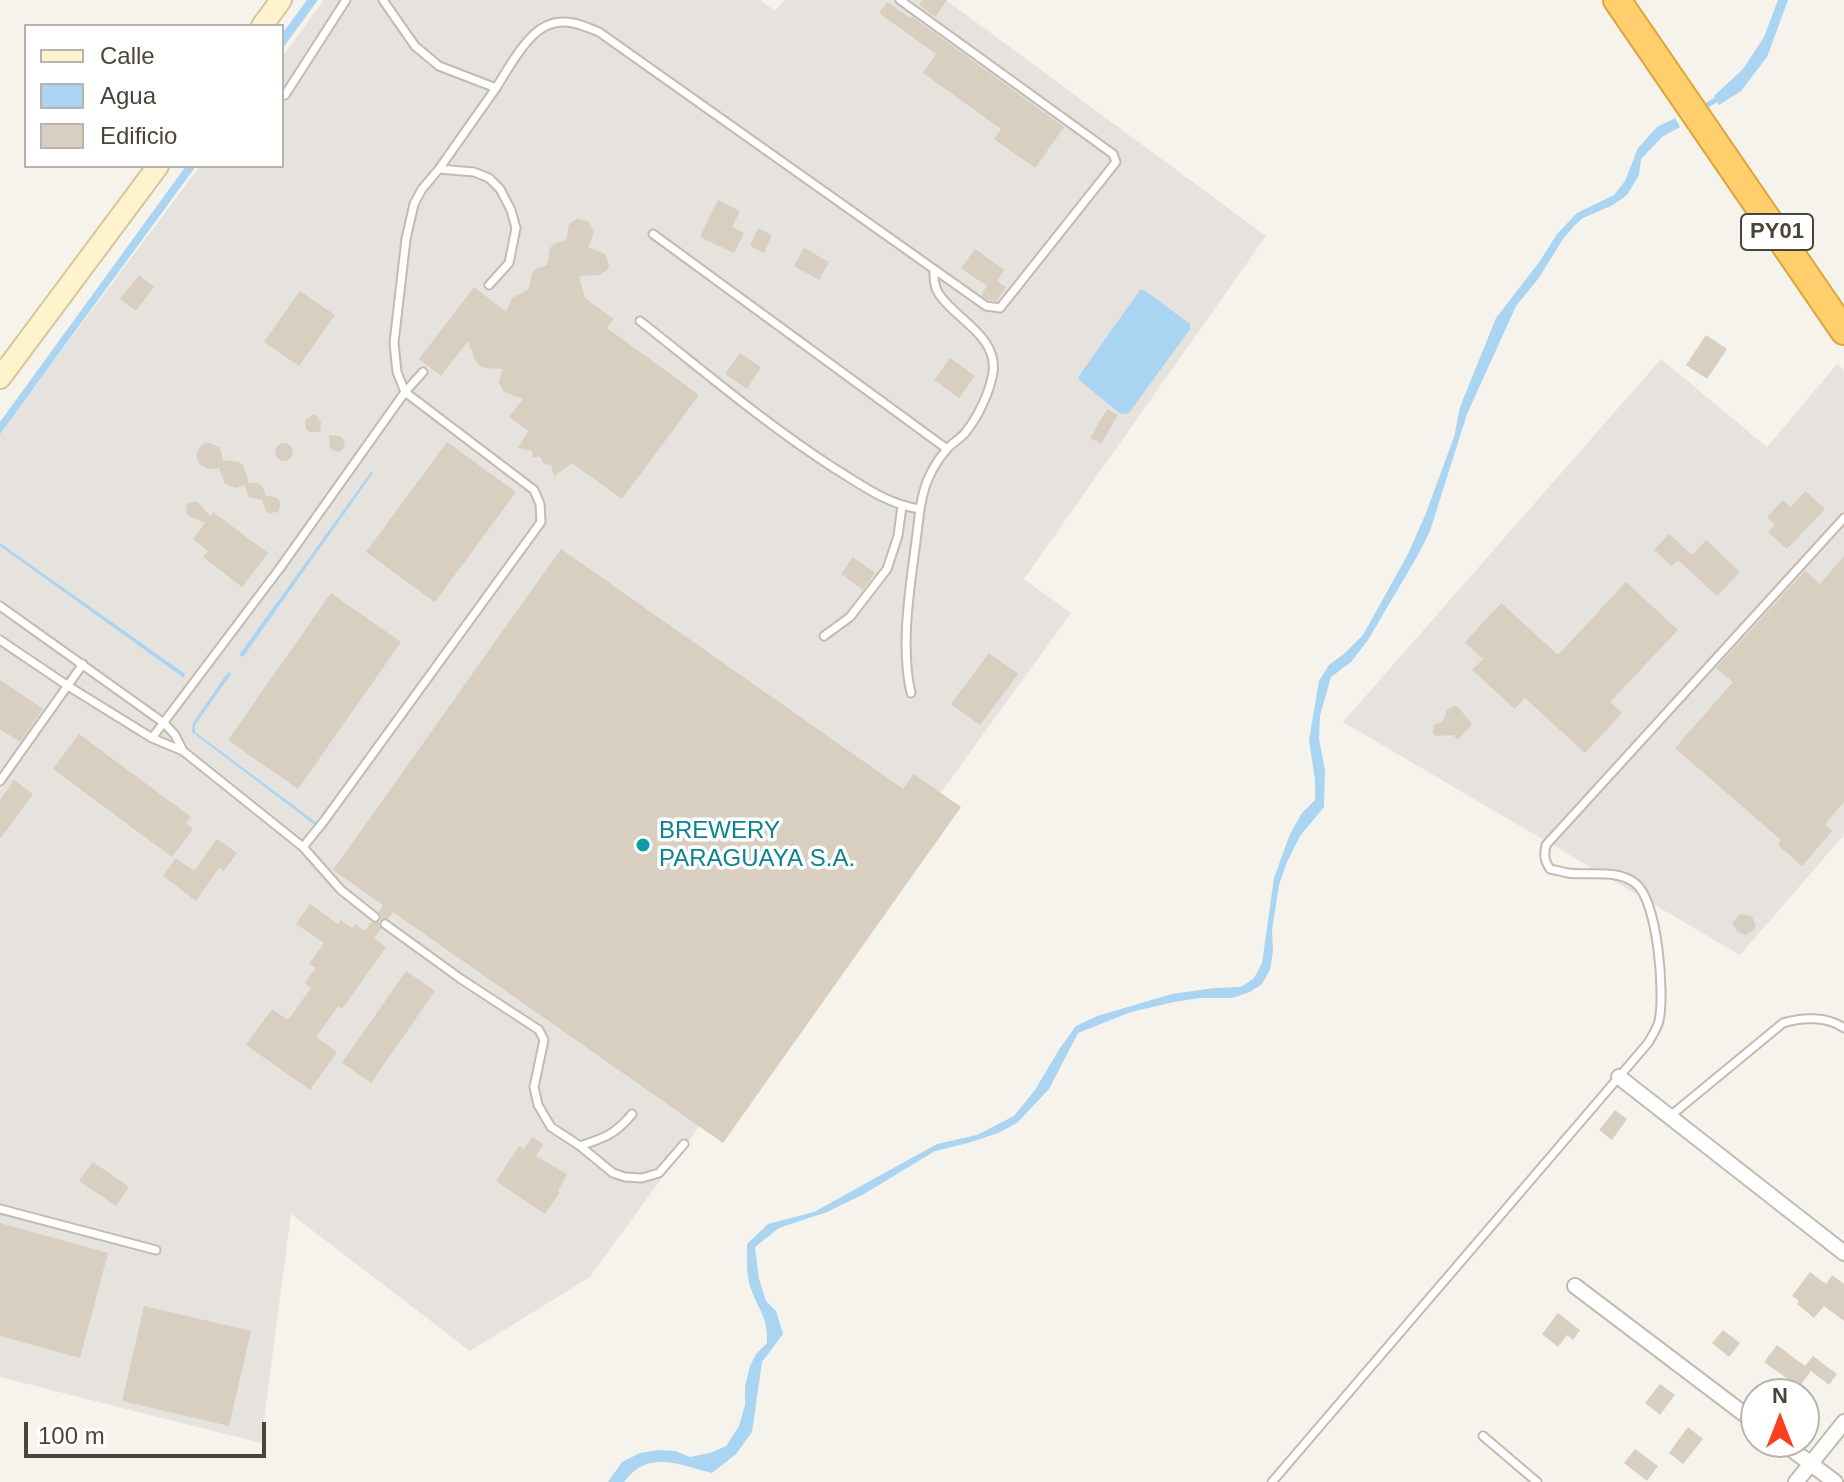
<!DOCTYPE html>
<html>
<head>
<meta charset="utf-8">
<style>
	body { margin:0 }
	#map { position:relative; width:1844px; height:1482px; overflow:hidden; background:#f6f3ec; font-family:Helvetica,sans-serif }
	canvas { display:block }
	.legend { position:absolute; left:24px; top:24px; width:260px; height:144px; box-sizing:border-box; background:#fff; border:2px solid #b7b4b0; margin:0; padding:10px 14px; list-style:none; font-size:24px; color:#4b4439 }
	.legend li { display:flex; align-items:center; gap:16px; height:40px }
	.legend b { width:40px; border:2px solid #b7b4b0 }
	.north { position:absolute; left:1740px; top:1378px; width:80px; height:80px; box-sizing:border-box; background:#fff; border:2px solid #b7b4b0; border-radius:50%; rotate:0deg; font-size:22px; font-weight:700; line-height:32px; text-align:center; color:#4b4439 }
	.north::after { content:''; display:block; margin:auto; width:28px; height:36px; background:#fc3f1d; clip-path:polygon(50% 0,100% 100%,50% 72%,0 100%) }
	.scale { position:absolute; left:24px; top:1422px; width:242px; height:36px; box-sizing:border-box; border:4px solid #4b4439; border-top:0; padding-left:10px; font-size:24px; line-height:28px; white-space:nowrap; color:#4b4439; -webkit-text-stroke:6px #fff; paint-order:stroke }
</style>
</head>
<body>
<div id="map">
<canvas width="1844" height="1482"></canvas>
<ul class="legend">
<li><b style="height:10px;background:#fff3cd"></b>Calle</li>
<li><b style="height:22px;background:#a9d4f2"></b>Agua</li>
<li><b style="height:22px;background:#d8cfc1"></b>Edificio</li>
</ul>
<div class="north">N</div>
<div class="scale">100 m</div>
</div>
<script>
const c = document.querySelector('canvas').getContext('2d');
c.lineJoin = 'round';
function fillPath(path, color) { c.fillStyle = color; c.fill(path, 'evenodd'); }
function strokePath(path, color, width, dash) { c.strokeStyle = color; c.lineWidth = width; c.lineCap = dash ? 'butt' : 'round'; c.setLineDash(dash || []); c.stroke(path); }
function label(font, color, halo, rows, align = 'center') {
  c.font = font + ' Helvetica,sans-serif'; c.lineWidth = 7; c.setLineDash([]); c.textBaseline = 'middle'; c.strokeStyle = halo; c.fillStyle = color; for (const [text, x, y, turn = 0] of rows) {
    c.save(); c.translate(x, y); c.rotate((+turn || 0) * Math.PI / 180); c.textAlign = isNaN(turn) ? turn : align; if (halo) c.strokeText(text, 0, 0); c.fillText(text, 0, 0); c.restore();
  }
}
const industrial = new Path2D(`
	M324 0H760L775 11 784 0H946L1266 236 1024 579 1071 613 590 1277 470 1351 291 1214 261 1443 0 1377V433L200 166H282V57Z
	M1661 359 1767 447 1838 363 1844 371V835L1740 955 1343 722Z`);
const water = new Path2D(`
	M307 0H318L282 49V34Z
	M1778 0H1788L1767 57 1741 91 1719 105 1714 96 1743 69 1764 37Z
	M1675 118 1680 127 1662 137 1641 159 1639 175 1627 195 1613 205 1583 218 1575 225 1563 239 1538 279 1516 306 1467 414 1430 531 1418 555 1368 640 1351 662 1331 677 1320 716 1319 739 1325 770 1324 807 1300 836 1287 862 1279 885 1272 930 1273 951 1270 970 1262 984 1250 992 1232 998H1200L1174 1002 1131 1012 1078 1033 1049 1089 1017 1123 998 1133 968 1143 935 1151 864 1194 827 1212 779 1228 755 1247 759 1279 766 1301 776 1311 783 1334 762 1362 752 1432 736 1454 712 1473C679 1465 648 1449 624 1482H608L622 1462 640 1453 659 1450 675 1451 690 1457 710 1453 726 1446 739 1426 745 1405V1386L750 1366 756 1354 767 1343C768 1316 759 1312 751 1289 746 1275 747 1259 747 1244L768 1224 814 1212 937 1144 977 1135 1014 1116 1035 1090 1060 1048 1076 1026 1097 1016 1172 994 1214 988 1241 987 1254 978 1262 963 1274 878 1290 834 1302 813 1315 800V780L1309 740 1319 681 1329 665 1345 653 1363 635 1408 554 1426 513 1454 437 1460 407 1496 318 1540 261 1557 234 1577 213 1614 195 1625 181 1638 148 1657 127Z
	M186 166H196L0 434V422Z
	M1140 290H1144L1190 324V329L1129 413 1121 414 1079 380V376Z
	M371 472 373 473 243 657 239 655Z
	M0 543 185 674 184 678 0 546Z
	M228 672 231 674 195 725V732L317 823 315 825 192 732 193 723Z`);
const stream = new Path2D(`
	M1702 108 1721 97`);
const building = new Path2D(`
	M923 0H947L935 17 919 5Z
	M887 2 910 18 911 16 1064 127 1035 168 994 139 1001 129 923 73 936 54 879 13Z
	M718 200 740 211 732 227 744 233 734 253 700 237Z
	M577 219 588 221 593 230V235L588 247 605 254 609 264 608 269 600 275 579 276 585 298 614 319 607 328 699 395 622 499 572 463 554 476 551 465 544 464 540 457H533L532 451 518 448 528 431 509 417 523 399 504 392 499 383 502 369 485 368 480 366 476 362 468 341 441 376 419 359 474 287 506 312 512 298 529 289 532 273 536 269 547 265 550 248 554 244 566 240 569 224Z
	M758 228 772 235 764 253 750 246Z
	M804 248 829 262 819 280 794 266Z
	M975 249 1004 270 997 281 1006 287 997 301 988 300 981 295 987 286 961 268Z
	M139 275 154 287 136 311 120 299Z
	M300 291 335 315 299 366 264 342Z
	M1706 335 1727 349 1707 379 1686 365Z
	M740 353 761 367 747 389 725 374Z
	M950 358 975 376 959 398 934 380Z
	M1107 409 1118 415 1101 444 1090 438Z
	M312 415H316L321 422 320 432H310L306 429 305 421Z
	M329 435 339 436 343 438 345 447 342 450 338 452 330 449Z
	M447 442 516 492 435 602 366 552Z
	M275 452a9 9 0 1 1 18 0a9 9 0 1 1-18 0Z
	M205 443H210L220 448 223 460 239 462 243 465 249 483H258L262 486 266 496 276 497 279 500 281 504 278 512 270 513 266 511 262 500 249 497 244 485 235 488 225 484 219 468 208 469 199 464 196 454 201 446Z
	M1805 491 1825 509 1787 549 1768 532 1775 525 1767 517 1783 500 1791 507Z
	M195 501 199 503 210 516 213 512 268 553 242 587 203 557 208 551 193 539 205 523 189 516 186 513 187 504Z
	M1669 534 1692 555 1706 540 1740 572 1717 596 1678 560 1672 566 1654 550Z
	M561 549 903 789 914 774 961 807 723 1143 393 912 388 919H381L379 912 383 905 333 870Z
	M1844 556V802L1825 824 1832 831 1802 866 1778 845 1781 840 1675 748 1733 682 1716 668 1805 571 1820 584Z
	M853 557 875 573 863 590 841 574Z
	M1626 582 1678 630 1610 702 1622 713 1585 753 1525 698 1515 709 1472 670 1483 659 1465 642 1501 603 1558 655Z
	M331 593 401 642 298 789 228 740Z
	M989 653 1018 674 980 725 951 704Z
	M0 680 43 709 20 742 0 729Z
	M1454 706 1458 707 1472 724 1458 740 1453 735 1436 736 1433 733 1434 725 1443 721 1447 710Z
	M79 734 191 817 186 823 193 829 172 857 53 769Z
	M14 780 33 794 0 839V800Z
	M217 839 237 853 224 871 219 868 196 901 163 876 176 858 194 871Z
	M310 904 338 924 341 920 352 928 355 924 365 931 371 922H379L381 929 374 938 386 947 342 1009 338 1006 316 1037 337 1052 310 1090 246 1045 272 1009 288 1020 311 988 305 983 316 968 309 964 324 943 296 924Z
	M1744 914 1752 917 1756 925 1754 930 1746 935 1738 932 1732 923 1739 915Z
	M406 971 435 991 371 1083 342 1063Z
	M1615 1110 1627 1119 1612 1140 1599 1130Z
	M532 1137 543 1144 536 1156 567 1174 558 1191 560 1192 545 1214 496 1181 519 1146 524 1149Z
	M93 1162 129 1187 116 1206 79 1181Z
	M0 1223 108 1253 80 1358 0 1336Z
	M1810 1272 1826 1284 1832 1275 1844 1284V1321L1824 1306 1814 1318 1797 1304 1799 1301 1792 1296Z
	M144 1306 251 1331 229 1426 122 1401Z
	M1558 1313 1580 1330 1573 1340 1567 1335 1558 1347 1542 1334Z
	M1723 1330 1740 1343 1729 1357 1712 1343Z
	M1777 1345 1805 1366 1813 1356 1837 1374 1829 1385 1811 1371 1799 1387 1764 1362Z
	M1660 1384 1675 1395 1660 1415 1645 1403Z
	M1688 1427 1703 1439 1683 1464 1669 1453Z
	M1635 1449 1658 1466 1647 1481 1624 1463Z`);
const lane = new Path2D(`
	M383 0 415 46 439 66 496 88
	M285 95 346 0
	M439 169C458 142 477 115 496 88 508 69 526 35 546 26 565 17 582 25 599 32L986 306 1000 308 1116 162 1113 154 900 0
	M653 234 947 449
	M640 321C705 372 768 426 837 470 865 487 887 504 920 509
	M0 606 164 723 175 735 183 751
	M824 636 850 617 887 569 898 536 902 506
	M0 640 68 686 152 738 183 751 303 847 324 821 541 522 540 504 534 490 405 392 397 372 394 343 406 239 414 204 422 189 439 169 474 172 489 178 500 189 511 210 516 228 509 263 489 285
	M911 693C900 646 910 588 916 541 919 520 920 494 930 475 934 466 941 456 947 449 952 443 960 439 965 433 978 417 990 392 993 372 998 336 955 319 939 294 934 287 934 278 934 270
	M152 738 280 568 405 392 423 372
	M0 781 83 664
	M303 847 341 890 375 917
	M385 924 461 979 539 1030 544 1040 534 1087 538 1105 551 1127 580 1146 613 1173 625 1177 642 1178 659 1173 684 1144
	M1669 1117 1783 1023C1802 1017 1827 1016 1844 1028
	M580 1146C604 1138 616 1134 632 1114
	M0 1209 156 1250
	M1483 1436 1537 1482
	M1272 1482 1648 1043C1652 1036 1657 1029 1659 1021 1665 994 1658 900 1635 883 1617 869 1589 876 1568 873 1562 872 1556 870 1550 869 1544 860 1544 855 1546 845L1844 518`);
const street = new Path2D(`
	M1619 1077 1844 1253
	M1575 1286 1756 1423
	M1782 1442 1835 1482
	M1796 1482 1844 1422`);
const secondary = new Path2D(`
	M262 26 281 0
	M0 378 158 166`);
const highway = new Path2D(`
	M1617 0 1844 331`);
const markers = [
	[643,845,8,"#0f9aa8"]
];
const shields = [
	[1777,232,72]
];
const shieldNames = [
	["PY01",1777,232]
];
const cultureNames = [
	["BREWERY",659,831],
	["PARAGUAYA S.A.",659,859]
];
fillPath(industrial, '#e6e2dd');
fillPath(water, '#a9d4f2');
strokePath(stream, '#a9d4f2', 5);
fillPath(building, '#d8cfc1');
strokePath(lane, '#c2bbae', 11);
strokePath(street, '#c2bbae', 18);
strokePath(secondary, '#d6c79b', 24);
strokePath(highway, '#e0a43c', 30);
strokePath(lane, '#fff', 7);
strokePath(street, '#fff', 14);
strokePath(secondary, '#fff3cd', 20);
strokePath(highway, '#ffcf6e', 26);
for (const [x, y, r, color] of markers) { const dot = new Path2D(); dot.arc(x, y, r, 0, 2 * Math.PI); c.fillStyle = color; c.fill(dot); strokePath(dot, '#fff', 3); }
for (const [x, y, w] of shields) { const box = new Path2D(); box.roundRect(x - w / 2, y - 18, w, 36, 6); c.fillStyle = '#fff'; c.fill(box); strokePath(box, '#4b4439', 2); }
label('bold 22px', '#4b4439', null, shieldNames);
label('24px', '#0d838f', '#fff', cultureNames, 'left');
</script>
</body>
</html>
